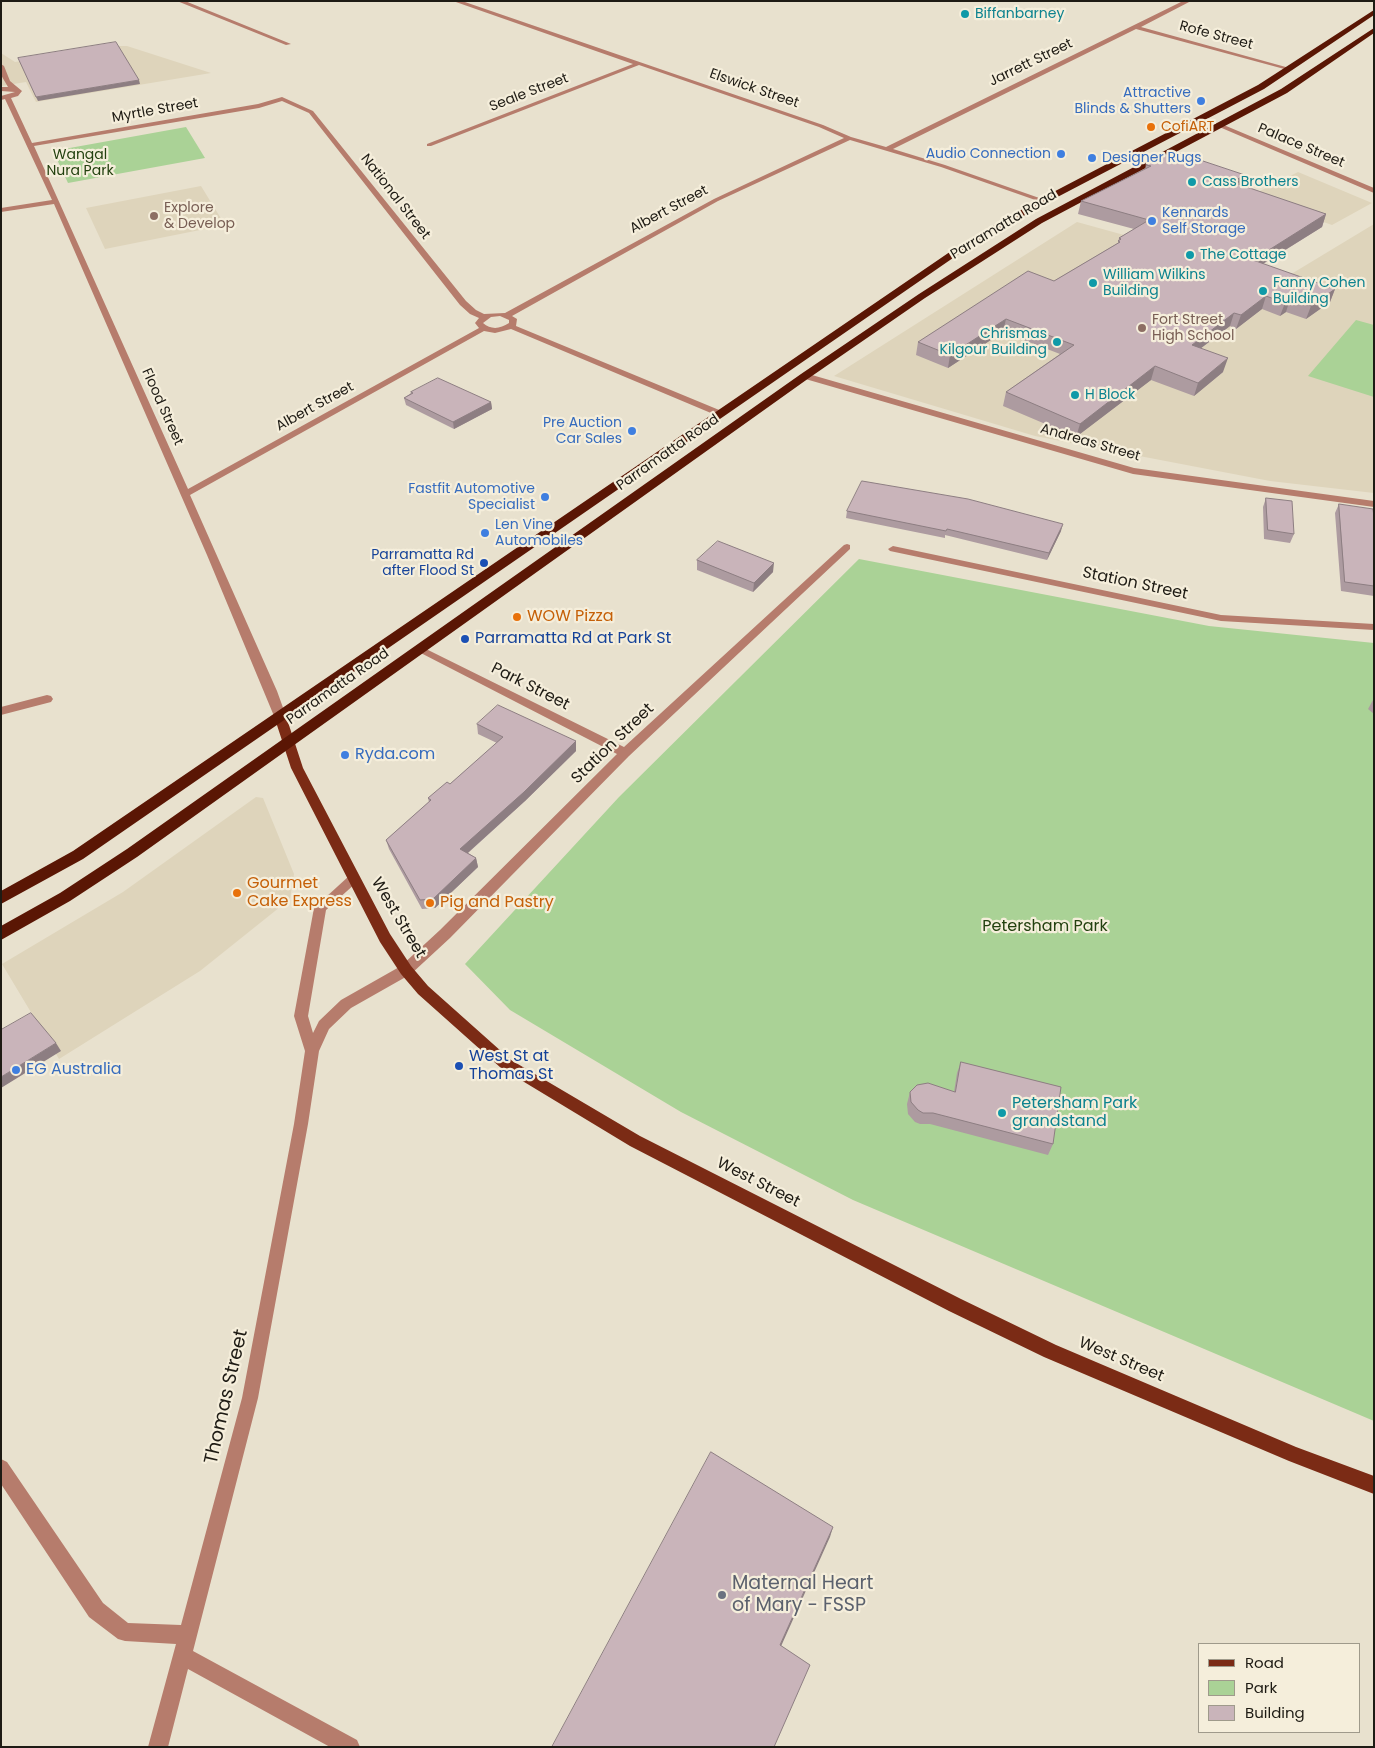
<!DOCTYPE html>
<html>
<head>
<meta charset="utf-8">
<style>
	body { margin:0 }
	#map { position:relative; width:1375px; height:1748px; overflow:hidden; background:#e8e1ce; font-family:Poppins,sans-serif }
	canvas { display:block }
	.frame { position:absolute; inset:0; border:2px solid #1e1b14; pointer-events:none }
	.legend { position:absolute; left:1198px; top:1643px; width:162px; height:90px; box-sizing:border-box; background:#f5eedb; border:1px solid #9f9a8b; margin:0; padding:6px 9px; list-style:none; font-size:15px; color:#1e1b14 }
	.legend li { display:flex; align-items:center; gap:10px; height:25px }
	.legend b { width:25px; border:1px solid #9f9a8b }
</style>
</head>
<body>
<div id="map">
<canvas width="1375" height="1748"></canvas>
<div class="frame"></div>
<ul class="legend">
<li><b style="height:6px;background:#7b2b15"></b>Road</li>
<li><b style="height:14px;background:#aad296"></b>Park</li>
<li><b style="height:14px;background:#c9b4ba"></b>Building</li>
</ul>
</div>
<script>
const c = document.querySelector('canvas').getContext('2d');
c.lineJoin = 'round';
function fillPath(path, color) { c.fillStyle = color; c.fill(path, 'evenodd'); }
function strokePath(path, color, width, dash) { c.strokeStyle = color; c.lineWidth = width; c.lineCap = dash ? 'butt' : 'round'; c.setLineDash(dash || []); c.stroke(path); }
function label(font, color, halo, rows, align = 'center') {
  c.font = font + ' Poppins,sans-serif'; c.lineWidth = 4.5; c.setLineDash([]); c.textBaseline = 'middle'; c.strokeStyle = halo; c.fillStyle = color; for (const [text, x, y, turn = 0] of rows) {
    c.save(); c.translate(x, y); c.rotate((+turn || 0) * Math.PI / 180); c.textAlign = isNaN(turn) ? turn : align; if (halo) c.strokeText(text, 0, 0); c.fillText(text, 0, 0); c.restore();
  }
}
const built = new Path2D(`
	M117 46H127L211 73 36 102 26 82 1 86V53L15 62Z
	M1298 172 1372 203 1332 225 1250 196Z
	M201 186 225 225 105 249 86 208Z
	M1077 222 1283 279 1374 224V493L1270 481 1035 436 834 376Z
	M256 797 263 798 294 874 290 899 200 971 59 1059 2 964 123 892Z`);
const green = new Path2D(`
	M186 127 205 158 68 183 53 151Z
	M1356 320 1374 325V397L1308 376Z
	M859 559 1209 626 1374 643V1421L853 1200 681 1112 510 1010 465 964 619 797Z`);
const minor = new Path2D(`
	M177 1H185L291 44 286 45Z
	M453 1H462L823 125 851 137 886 147 1183 1H1191L1141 27 1293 69 1288 70 1136 29 893 149 945 165 1045 200V202H1041L941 167 850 140 718 201 512 316 517 319 516 326 724 412V416H718L511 329 495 333 484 331 190 495 277 691 286 716 280 720 274 716 207 555 54 204 1 212V208L52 200 5 99 1 100V96L15 92 1 91V87H8L1 75V64L4 66 10 81 22 91 18 96 11 98 32 143 258 104 282 97 313 111 466 301 476 310 484 314 505 313 714 199 844 138 819 127 639 65 431 146H427V144L633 64ZM282 101 309 113 460 305 470 314 479 318 475 323 479 328 188 489 34 146 259 108ZM500 316 509 320V323C500 329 491 330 483 323L491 317Z
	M1219 123 1374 188V193L1217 126 1216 125Z
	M805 373 1134 468 1374 501V507L1133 474 802 378 801 376Z
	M847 544 850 545V549L629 756 450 938 411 974 351 1008 329 1029 319 1051 308 1124 258 1398 193 1651 357 1740 360 1747H330L188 1669 168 1747H148L176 1644 125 1641 118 1639 89 1617 1 1484V1459L7 1462 103 1603 128 1623 181 1625 242 1398 294 1124 305 1051 294 1016 314 908 349 876H357L359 879 357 882 326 910 308 1016 313 1033 319 1021 341 1000 401 966 440 930 617 754 415 650 420 646 424 648 624 747 844 545Z
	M893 546 1221 615 1374 624V630L1221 621 890 551 888 549Z
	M47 695 51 696 53 699 51 702 1 715V707Z`);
const major = new Path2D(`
	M280 712 286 716 303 768 390 934 411 966 428 986 511 1060 640 1136 961 1299 1056 1345 1296 1447 1374 1476V1494L1289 1461 1044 1357 949 1311 630 1146 501 1068 418 994 401 974 380 942 291 768 274 716Z`);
const highway = new Path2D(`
	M1374 10V15L1264 89 1046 203 966 249 83 859 1 904V891L73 851 960 245 1040 199 1258 85Z
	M1374 28V33L1287 93 1042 223 925 298 809 378 137 857 70 901 1 940V926L60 893 127 849 801 374 919 294 1036 219 1281 89Z`);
const wall = new Path2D(`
	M1146 165 1242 186 1326 214 1322 227 1263 264 1335 289 1330 302 1306 319 1286 312 1280 316 1262 309 1236 329 1230 326 1201 348 1223 372 1194 396 1151 380 1076 437 1003 406 1006 392 1060 354 1003 332 948 368 916 355 918 342 1054 281 1118 243 1119 238 1134 229 1078 214 1081 201 1145 169Z
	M411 392 491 402 492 409 454 429 406 405 404 398 411 393Z
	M1266 498 1294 534 1290 543 1264 539 1263 507Z
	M1339 504 1374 517V596L1341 591 1335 513Z
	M847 511 1061 531 1047 560 945 535V538L846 518Z
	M697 560 773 572 753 592 697 570Z
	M1373 700H1374V714L1368 709Z
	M477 724 576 741V751L525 801 468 853 476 858 478 867 435 908 422 909 389 849 386 840 429 802 428 798 450 784 497 743 478 734Z
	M961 1062 1053 1144 1048 1155 930 1124H920L915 1122 908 1114 907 1104 910 1092H954L957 1073Z`);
const shadedWall = new Path2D(`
	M139 80 140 84 38 101 36 97Z
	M1245 175 1242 188 1232 182Z
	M1326 214 1322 227 1248 273 1253 260Z
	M1335 289 1330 302 1306 319 1311 306Z
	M1266 296 1262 309 1236 329 1241 315Z
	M1290 299 1286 312 1280 316 1285 303Z
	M1234 313 1230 326 1188 358 1192 345Z
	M1006 319 1003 332 948 368 950 355Z
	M1228 358 1223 372 1194 396 1198 383Z
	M1155 366 1151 380 1076 437 1080 424Z
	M491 402 492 409 454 429 453 422Z
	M1063 524 1061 531 1047 560 1049 553Z
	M774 563 773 572 753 592 754 583Z
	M576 741V751L525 801 462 858 460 849Z
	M476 858 478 867 435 908 433 899Z
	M56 1043 61 1051 1 1088V1077Z
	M833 1527 830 1537 778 1653 780 1645Z`);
const building = new Path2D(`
	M116 42 139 80 36 97 18 58Z
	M1173 151 1245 175 1232 182 1326 214 1253 260 1335 289 1311 306 1290 299 1285 303 1266 296 1241 315 1234 313 1192 345 1228 358 1198 383 1155 366 1080 424 1006 392 1074 345 1006 319 950 355 918 342 1028 271 1054 281 1120 242 1118 241 1121 239 1119 238 1149 220 1081 201 1151 166 1146 165Z
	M438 378 491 402 453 422 404 398 413 393 411 392Z
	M862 481 968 499 1063 524 1049 553 947 529 946 531 847 511Z
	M1266 498 1292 501 1294 534 1268 530Z
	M1339 504 1373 509 1374 517V586L1345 582Z
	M718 541 774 563 754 583 697 560Z
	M498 705 576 741 524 792 460 849 476 858 433 899 420 900 386 840 431 800 428 798 447 782 450 784 503 737 477 724Z
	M31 1013 56 1043 1 1077V1030Z
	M961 1062 1061 1087 1053 1144 933 1113H923L918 1110 911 1102 910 1092 917 1085 928 1083 955 1092Z
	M711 1452 833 1527 780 1645 810 1665 774 1747H552Z`);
const markers = [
	[965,14,5,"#0f9aa8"],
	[1201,101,5,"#3f7fe0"],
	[1151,127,5,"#e8710a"],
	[1061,154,5,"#3f7fe0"],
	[1092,158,5,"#3f7fe0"],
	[1192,182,5,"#0f9aa8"],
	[154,216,5,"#8d6e63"],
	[1152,221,5,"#3f7fe0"],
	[1190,255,5,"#0f9aa8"],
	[1093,283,5,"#0f9aa8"],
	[1263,291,5,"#0f9aa8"],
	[1142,328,5,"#8d6e63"],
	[1057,342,5,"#0f9aa8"],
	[1075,395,5,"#0f9aa8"],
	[632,431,5,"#3f7fe0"],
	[545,497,5,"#3f7fe0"],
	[485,533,5,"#3f7fe0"],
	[484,563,5,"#1a4fb4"],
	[517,617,5,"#e8710a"],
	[465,639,5,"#1a4fb4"],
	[345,755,5,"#3f7fe0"],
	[237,893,5,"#e8710a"],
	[430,903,5,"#e8710a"],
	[459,1066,5,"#1a4fb4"],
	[16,1070,5,"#3f7fe0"],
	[1002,1113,5,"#0f9aa8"],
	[722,1595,5,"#6b7280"]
];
const farCulturenames = [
	["Biffanbarney",975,14],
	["Cass Brothers",1202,182],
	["The Cottage",1200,255],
	["William Wilkins",1103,275],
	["Building",1103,291],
	["Fanny Cohen",1273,283],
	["Building",1273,299],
	["Chrismas",1047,334,"right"],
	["Kilgour Building",1047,350,"right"],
	["H Block",1085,395]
];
const farStreetnames = [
	["Rofe Street",1216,36,15],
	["Jarrett Street",1031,63,-26],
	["Elswick Street",754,89,19],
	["Seale Street",529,93,-21],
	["Myrtle Street",155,111,-10],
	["Palace Street",1301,146,23],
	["National Street",395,197,52],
	["Albert Street",669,210,-28],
	["Parramatta Road",1004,225,-31],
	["Flood Street",162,407,66],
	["Albert Street",315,407,-29],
	["Andreas Street",1090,443,16],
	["Parramatta Road",668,453,-35],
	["Parramatta Road",338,687,-35]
];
const farShopnames = [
	["Attractive",1191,93],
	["Blinds & Shutters",1191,109],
	["Audio Connection",1051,154],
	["Designer Rugs",1102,158,"left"],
	["Kennards",1162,213,"left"],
	["Self Storage",1162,229,"left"],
	["Pre Auction",622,423],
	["Car Sales",622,439],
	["Fastfit Automotive",535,489],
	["Specialist",535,505],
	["Len Vine",495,525,"left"],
	["Automobiles",495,541,"left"]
];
const farFoodnames = [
	["CofiART",1161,127]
];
const farParknames = [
	["Wangal",80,155],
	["Nura Park",80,171]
];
const farEducationnames = [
	["Explore",164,208],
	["& Develop",164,224],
	["Fort Street",1152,320],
	["High School",1152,336]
];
const farTransitnames = [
	["Parramatta Rd",474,555],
	["after Flood St",474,571]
];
const streetNames = [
	["Station Street",1135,584,12],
	["Park Street",530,687,27],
	["Station Street",613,744,-44],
	["West Street",398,918,59],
	["West Street",758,1183,27],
	["West Street",1121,1360,23]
];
const foodNames = [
	["WOW Pizza",527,617],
	["Gourmet",247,884],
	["Cake Express",247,902],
	["Pig and Pastry",440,903]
];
const transitNames = [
	["Parramatta Rd at Park St",475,639],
	["West St at",469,1057],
	["Thomas St",469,1075]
];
const shopNames = [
	["Ryda.com",355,755],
	["EG Australia",26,1070]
];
const parkNames = [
	["Petersham Park",1045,927]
];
const cultureNames = [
	["Petersham Park",1012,1104],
	["grandstand",1012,1122]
];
const nearStreetnames = [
	["Thomas Street",227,1397,-77]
];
const nearWorshipnames = [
	["Maternal Heart",732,1584],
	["of Mary - FSSP",732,1606]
];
fillPath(built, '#ded4bb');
fillPath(green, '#aad296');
fillPath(minor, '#b67c6c');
fillPath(major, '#7b2b15');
fillPath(highway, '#5a1604');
fillPath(wall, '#ad9ba0');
fillPath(shadedWall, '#8d7e82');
fillPath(building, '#c9b4ba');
strokePath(building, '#8d7e82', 1);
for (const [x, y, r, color] of markers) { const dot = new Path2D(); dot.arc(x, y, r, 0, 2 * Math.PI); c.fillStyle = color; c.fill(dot); strokePath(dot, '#f5eedb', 2); }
label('14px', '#0d838f', '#f5eedb', farCulturenames, 'left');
label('14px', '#1e1b14', '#f5eedb', farStreetnames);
label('14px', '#366cbe', '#f5eedb', farShopnames, 'right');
label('14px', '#c56008', '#f5eedb', farFoodnames, 'left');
label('14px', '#23410f', '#f5eedb', farParknames);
label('14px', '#785e54', '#f5eedb', farEducationnames, 'left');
label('14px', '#164399', '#f5eedb', farTransitnames, 'right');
label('16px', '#1e1b14', '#f5eedb', streetNames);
label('16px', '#c56008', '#f5eedb', foodNames, 'left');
label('16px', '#164399', '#f5eedb', transitNames, 'left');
label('16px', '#366cbe', '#f5eedb', shopNames, 'left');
label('16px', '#23410f', '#f5eedb', parkNames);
label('16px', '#0d838f', '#f5eedb', cultureNames, 'left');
label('19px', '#1e1b14', '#f5eedb', nearStreetnames);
label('19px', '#5b616d', '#f5eedb', nearWorshipnames, 'left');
</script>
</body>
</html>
